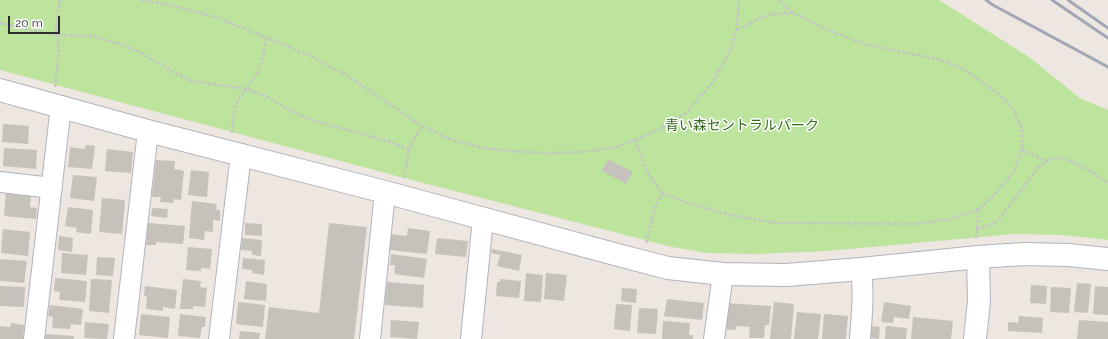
<!DOCTYPE html>
<html>
<head>
<meta charset="utf-8">
<style>
	body { margin:0 }
	#map { position:relative; width:1108px; height:339px; overflow:hidden; background:#eee6e0; font-family:Raleway,sans-serif }
	canvas { display:block }
	.scale { position:absolute; left:8px; top:16px; width:52px; height:18px; box-sizing:border-box; border:2px solid #2d2d2d; border-top:0; padding-left:5px; font-size:12px; line-height:14px; white-space:nowrap; color:#2d2d2d; -webkit-text-stroke:3px #fff; paint-order:stroke }
</style>
</head>
<body>
<div id="map">
<canvas width="1108" height="339"></canvas>
<div class="scale">20 m</div>
</div>
<script>
const c = document.querySelector('canvas').getContext('2d');
c.lineJoin = 'round';
function fillPath(path, color) { c.fillStyle = color; c.fill(path, 'evenodd'); }
function strokePath(path, color, width, dash) { c.strokeStyle = color; c.lineWidth = width; c.lineCap = dash ? 'butt' : 'round'; c.setLineDash(dash || []); c.stroke(path); }
function label(font, color, halo, rows, align = 'center') {
  c.font = font + ' Raleway,"Noto Sans JP",sans-serif'; c.lineWidth = 3; c.setLineDash([]); c.textBaseline = 'middle'; c.strokeStyle = halo; c.fillStyle = color; for (const [text, x, y, turn = 0] of rows) {
    c.save(); c.translate(x, y); c.rotate((+turn || 0) * Math.PI / 180); c.textAlign = isNaN(turn) ? turn : align; if (halo) c.strokeText(text, 0, 0); c.fillText(text, 0, 0); c.restore();
  }
}
const green = new Path2D(`
	M0 0H939L1029 57 1081 99 1108 110V240L1062 235 1014 234 828 251 756 254 708 253 672 247 404 178 0 70Z`);
const building = new Path2D(`
	M3 124 29 126 28 144 2 142Z
	M86 145 95 146 92 169 68 167 70 147 85 149Z
	M4 148 37 150 36 169 3 166Z
	M107 149 133 152 131 173 105 171Z
	M608 159 633 172 626 184 602 171Z
	M156 160 175 161 174 169 184 171 181 200 174 199 173 203 160 202 161 197H152Z
	M191 170 209 172 207 197 188 195Z
	M73 175 97 177 94 201 70 198Z
	M6 193 31 195 30 207 37 208 36 219 4 216Z
	M102 198 125 200 122 234 99 232Z
	M192 201 217 204 216 210H220V221L213 220V232L205 231 204 240 189 238Z
	M68 207 93 210 91 234 76 232 77 228 65 226Z
	M152 208 168 209 167 218 151 216Z
	M148 223 185 226 183 244 156 242V245H146Z
	M245 223 262 224V236L245 235Z
	M329 223 367 227 354 339H265L269 307 319 313Z
	M408 228 430 231 427 254 389 250 391 234 407 236Z
	M3 229 30 232 28 256 1 253Z
	M59 236 73 238 72 252 58 250Z
	M242 238 262 240 261 256 252 255V251L241 250Z
	M437 238 468 241 466 257 435 254Z
	M188 247 212 249 210 269 201 268V271L186 270Z
	M492 249 522 255 519 271 497 266 500 255 491 253Z
	M62 253 88 255 86 275 61 273Z
	M391 254 427 259 424 278 394 274 395 265H390Z
	M97 257 115 258 113 276 96 275Z
	M243 258 265 260 264 275 252 273V270L242 269Z
	M0 259 27 261 24 283 0 281Z
	M526 273 543 275 541 302 524 301Z
	M546 273 567 275 564 301 544 299Z
	M55 278 87 281 85 302 59 300 60 292 54 291Z
	M91 279 112 280 109 313 89 311Z
	M183 279 201 281 200 287 207 288 205 307 193 306V309H180Z
	M500 279 521 281 519 298 496 296 497 282H500Z
	M246 281 267 284 266 301 244 299Z
	M387 282 424 285 423 308 385 305Z
	M1077 283 1091 284 1088 313 1074 312Z
	M1031 285 1047 286 1046 304 1030 303Z
	M0 286 25 287 24 307 0 306Z
	M145 286 177 290 175 309 163 307V311L146 309 147 297 144 296Z
	M1095 286 1108 287V315L1093 314Z
	M1051 287 1071 288 1069 313 1050 312Z
	M622 288 637 289 636 303 621 301Z
	M667 299 704 303 702 320 664 316Z
	M238 302 265 305 263 327 236 324Z
	M774 302 794 304 791 339H770Z
	M884 302 911 306 909 319 894 317 893 323 881 322Z
	M726 303 771 306 769 325H765L764 338H749L750 327 736 326V330L724 329Z
	M616 304 632 305 630 331 614 329Z
	M50 305 83 309 81 325 71 324 70 329 52 328 53 317 48 316Z
	M639 308 658 309 656 334 637 333Z
	M797 312 821 314 818 339H794Z
	M141 314 170 317 168 338 139 335Z
	M180 314 206 317 205 327H202L200 338 178 336Z
	M824 314 848 316 846 339H822Z
	M1019 316 1043 318 1042 333 1008 331V322L1018 323Z
	M913 317 953 321 951 339H911Z
	M391 320 419 322 417 339 390 337Z
	M1079 320 1108 322V339H1077Z
	M663 321 690 323 689 335H693V339H662Z
	M85 322 109 324 107 339 84 338Z
	M11 323 24 325 23 339H0V326L10 327Z
	M870 326 880 327 879 339 869 338Z
	M886 326 907 328 906 339H885Z
	M240 331 260 333 259 339H239Z
	M46 334 74 336V339H45Z`);
const path = new Path2D(`
	M141 0 174 6 218 18 311 56 347 76 422 126 450 139 483 148 509 151 549 153 584 152 617 147 654 132 686 113 712 83 731 49 736 31 739 6 738 0
	M0 23 34 31 57 35 92 36 123 45 143 54 173 72 192 81 246 89 266 96 289 110 315 121 394 143 409 150
	M737 30 758 19 773 14 794 13
	M55 87 59 50 56 24 60 0
	M232 133 234 111 238 100 256 75 263 57 266 38
	M635 140 647 172 662 193 691 204 726 214 775 223 916 224 951 219 979 209 995 194 1014 171 1022 150V130L1014 111 999 94 965 70 941 60 863 44 838 34 817 25 794 13 778 0
	M1022 150 1047 161
	M404 178 409 150 414 139 422 126
	M976 229 988 226 998 221 1039 167C1044 163 1049 158 1056 158 1071 157 1095 175 1108 183
	M976 238 979 209
	M646 243 654 210 662 193`);
const minor = new Path2D(`
	M0 182 52 188
	M34 339 61 106
	M124 339 148 131
	M219 339 241 154
	M370 339 385 192
	M471 339 483 219
	M714 339 723 274
	M860 339C862 315 864 293 861 269`);
const tertiary = new Path2D(`
	M0 90 148 131 385 192 618 255 668 268 723 274 786 275 861 269 978 257 1024 254 1068 255 1108 259
	M975 339 979 301 978 257`);
const rail = new Path2D(`
	M986 0 993 5 1108 67
	M1052 0 1108 38
	M1068 0 1108 28`);
const parkNames = [
	["青い森セントラルパーク",742,126]
];
fillPath(green, '#bce49d');
fillPath(building, '#c7c1bb');
strokePath(minor, '#b0b3bd', 22);
strokePath(tertiary, '#b0b3bd', 24);
strokePath(path, '#c4c4c4', 2.5, [3, 2]);
strokePath(minor, '#fff', 20);
strokePath(tertiary, '#fff', 22);
strokePath(rail, '#a2a7b7', 3);
label('14px', '#346b1b', '#fff', parkNames);
</script>
</body>
</html>
